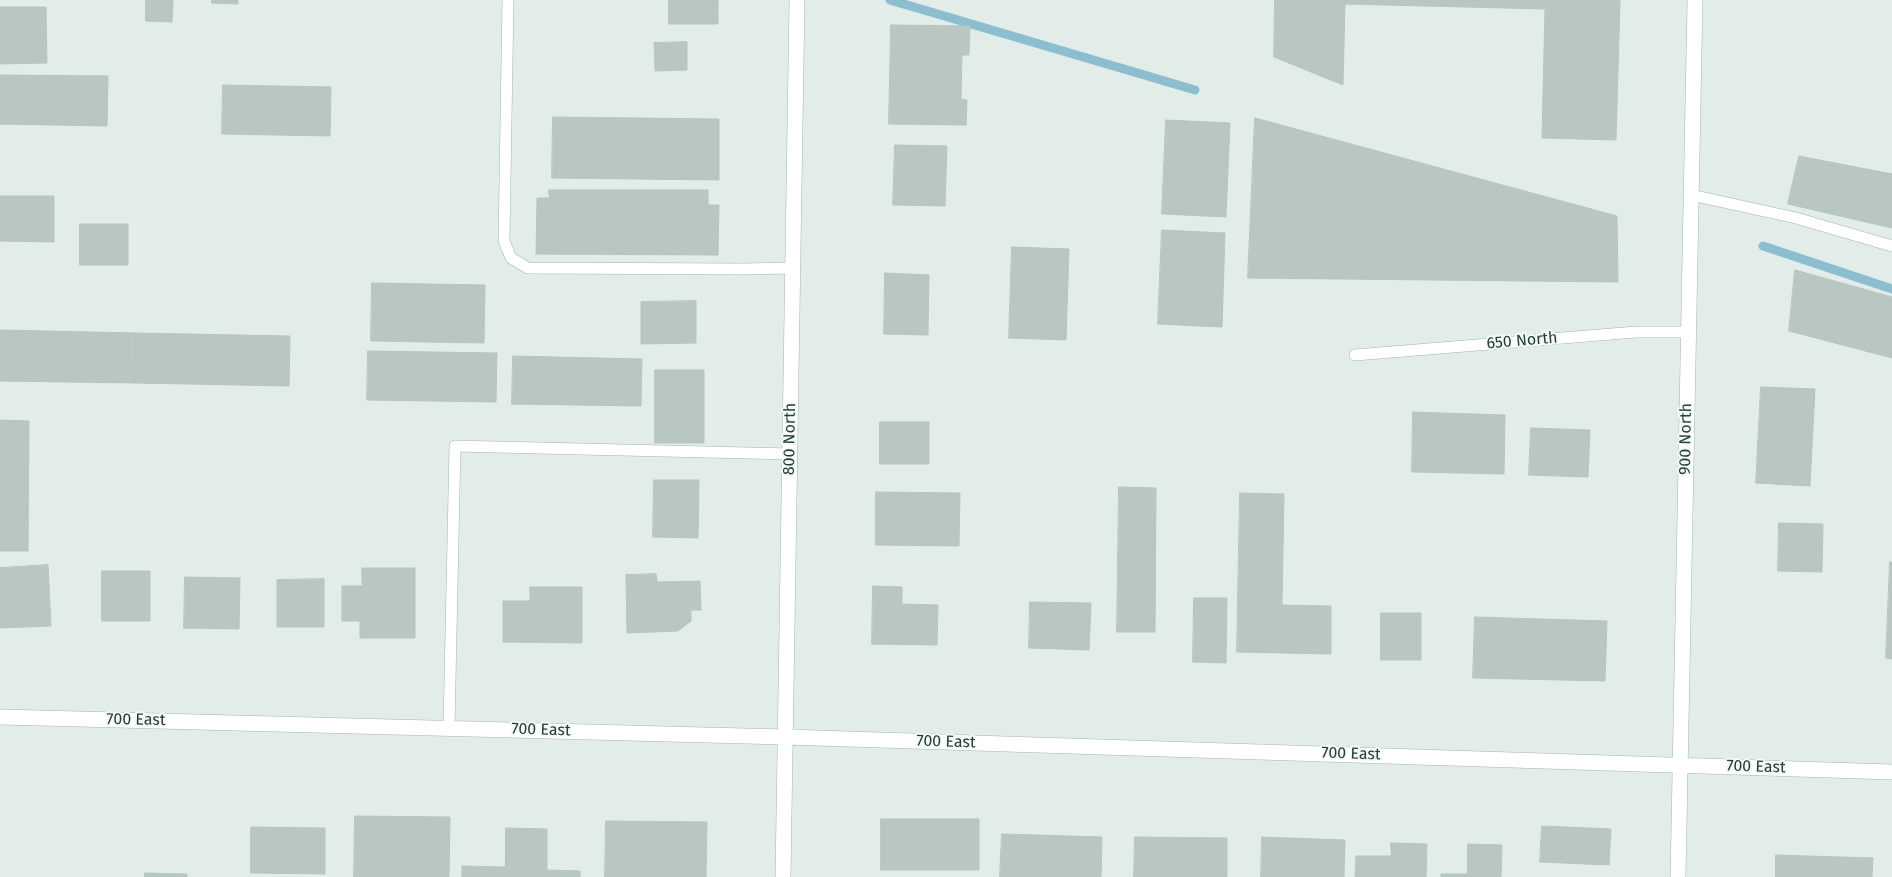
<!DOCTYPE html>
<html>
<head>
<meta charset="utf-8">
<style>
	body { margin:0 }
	canvas { display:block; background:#e2ece9 }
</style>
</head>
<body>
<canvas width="1892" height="877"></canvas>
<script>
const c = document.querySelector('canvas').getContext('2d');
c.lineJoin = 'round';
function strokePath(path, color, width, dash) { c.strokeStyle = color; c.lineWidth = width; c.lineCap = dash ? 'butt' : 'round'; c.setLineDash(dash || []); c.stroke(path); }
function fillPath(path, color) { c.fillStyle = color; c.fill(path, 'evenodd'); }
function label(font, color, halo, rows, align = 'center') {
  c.font = font + ' "Fira Sans",sans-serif'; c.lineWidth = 4; c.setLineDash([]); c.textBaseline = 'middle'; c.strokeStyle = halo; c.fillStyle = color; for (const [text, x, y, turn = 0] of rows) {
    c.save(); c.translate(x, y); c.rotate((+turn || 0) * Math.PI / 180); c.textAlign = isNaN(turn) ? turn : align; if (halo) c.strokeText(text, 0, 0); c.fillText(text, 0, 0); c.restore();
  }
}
const stream = new Path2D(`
	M890 0 1195 90
	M1763 246 1892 289`);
const building = new Path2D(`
	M146 0H173L172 22 146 21Z
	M212 0H238V4L212 3Z
	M669 0H718V24H669Z
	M1275 0H1620L1616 140 1542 138 1545 9 1345 4 1343 85 1274 57Z
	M0 7H46L47 63 0 64Z
	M891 25 970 26 969 55H962L961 99 967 100 966 125 889 124Z
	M687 42V70L655 71 654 43Z
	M0 75 108 76 107 126 0 124Z
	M223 85 331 87 330 136 222 134Z
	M553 117 719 119V180L552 178Z
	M1255 118 1617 216 1618 282 1248 278Z
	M1166 120 1230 123 1226 217 1162 214Z
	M895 145 947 146 945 206 893 205Z
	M1799 156 1892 174V228L1788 204Z
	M549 190H708V205H719L718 255 536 254 537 198H549Z
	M0 196H54V242L0 241Z
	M80 224H128V265H80Z
	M1162 230 1225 233 1222 327 1158 324Z
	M1012 247 1069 249 1066 340 1009 338Z
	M1795 270 1892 297V358L1789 331Z
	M885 273 929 275 928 335 884 334Z
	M372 283 485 285 484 343 371 341Z
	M696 301V343L641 344V302Z
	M0 330 136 333 135 383 0 381Z
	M136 333 290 336 289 386 135 383Z
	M368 351 497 353 496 402 367 400Z
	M513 356 642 359 641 406 512 404Z
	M655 370H704V443H655Z
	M1761 387 1815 389 1810 486 1756 483Z
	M1413 412 1505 415 1504 474 1412 472Z
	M0 420 29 421 28 551H0Z
	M880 422H929V464H880Z
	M1531 428 1590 430 1588 477 1529 475Z
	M654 480H699L698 538 653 537Z
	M1119 487 1156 488 1155 632H1117Z
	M876 492 960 493 959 546 876 545Z
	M1240 493 1284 494 1282 605 1331 606V654L1237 652Z
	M1779 523 1823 524 1822 572 1778 571Z
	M1890 562H1892V659L1886 658Z
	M48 565 51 626 0 628V568Z
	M362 568H415V638H360V621H342V586H362Z
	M102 571H150V621H102Z
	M656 574 657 582 700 581 701 610H691V621L678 631 627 633 626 575Z
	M185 577 240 578 239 629 184 628Z
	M324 579V627H277V580Z
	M873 586 902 587V604L938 605 937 645 872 644Z
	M530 587H582V643L503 642V601H530Z
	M1194 598H1227L1226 663 1193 662Z
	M1030 602 1091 603 1089 650 1029 648Z
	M1381 613H1421V660H1381Z
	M1475 617 1607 621 1605 681 1473 678Z
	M355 816 450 817 449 877H354Z
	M881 819H979V870H881Z
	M606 821 707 822 706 877H605Z
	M1542 826 1611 829 1609 865 1540 862Z
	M251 827 325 828V874L251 873Z
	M506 828 547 829V870L580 871V877H462V866L505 867Z
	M1002 834 1102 837 1101 877H1000Z
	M1135 837 1227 838V877H1134Z
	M1262 837 1345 840 1344 877H1261Z
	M1391 843 1427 844 1426 877H1355L1356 856H1391Z
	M1468 844 1502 845 1501 877H1441V874H1467Z
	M1776 855 1873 858 1872 877H1776Z
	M145 873 187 874V877H145Z`);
const lane = new Path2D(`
	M508 0 504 241 511 258 528 268 743 269 793 268
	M1691 195 1796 218 1892 246
	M1355 355 1636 332H1688
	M449 727 455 446 790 454`);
const street = new Path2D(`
	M0 717 785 737 1892 772
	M783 877 797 0
	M1678 877 1695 0`);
const streetNames = [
	["650 North",1522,341,-5],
	["800 North",790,439,-89],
	["900 North",1686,439,-89],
	["700 East",136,720,1],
	["700 East",541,730,2],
	["700 East",946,742,2],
	["700 East",1351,754,2],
	["700 East",1756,767,2]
];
strokePath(stream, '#8cbed0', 9);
fillPath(building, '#b8c7c2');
strokePath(building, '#b5c6c1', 1);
strokePath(lane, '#a5b4b1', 12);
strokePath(street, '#a5b4b1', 16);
strokePath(lane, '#fff', 11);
strokePath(street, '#fff', 15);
label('16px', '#233d39', '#f3f9f6', streetNames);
</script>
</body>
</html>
